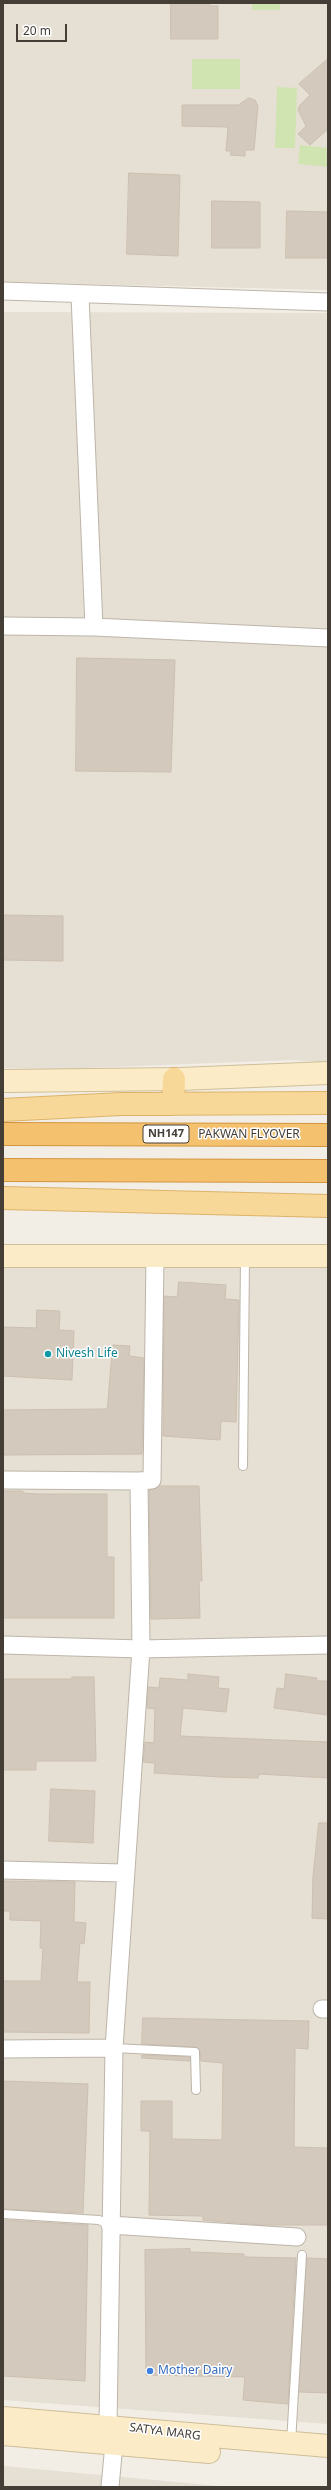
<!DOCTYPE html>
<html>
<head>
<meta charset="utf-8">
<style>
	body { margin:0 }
	#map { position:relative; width:331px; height:2490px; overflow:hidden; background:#f2eee6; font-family:"Noto Sans",sans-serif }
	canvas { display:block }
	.frame { position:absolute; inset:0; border:4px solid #443e36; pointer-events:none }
	.scale { position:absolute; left:16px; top:24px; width:51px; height:18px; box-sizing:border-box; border:2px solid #443e36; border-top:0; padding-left:5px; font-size:12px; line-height:14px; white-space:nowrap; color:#443e36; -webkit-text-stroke:3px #fff; paint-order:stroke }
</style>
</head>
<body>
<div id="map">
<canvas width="331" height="2490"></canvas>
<div class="frame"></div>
<div class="scale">20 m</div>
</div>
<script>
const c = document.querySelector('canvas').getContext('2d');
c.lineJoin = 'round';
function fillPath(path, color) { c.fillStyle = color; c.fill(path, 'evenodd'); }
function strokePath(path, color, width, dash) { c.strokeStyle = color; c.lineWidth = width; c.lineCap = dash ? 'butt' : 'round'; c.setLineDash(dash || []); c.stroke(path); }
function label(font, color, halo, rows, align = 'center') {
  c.font = font + ' "Noto Sans",sans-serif'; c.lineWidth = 3; c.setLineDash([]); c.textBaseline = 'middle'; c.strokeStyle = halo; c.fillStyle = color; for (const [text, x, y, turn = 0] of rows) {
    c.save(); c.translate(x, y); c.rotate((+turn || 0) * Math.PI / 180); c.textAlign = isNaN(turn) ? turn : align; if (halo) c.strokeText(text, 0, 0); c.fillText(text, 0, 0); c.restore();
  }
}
const residential = new Path2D(`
	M3 3H328V290L3 282Z
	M3 312 328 313V1063L293 1060 57 1069 3 1068Z
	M3 1262 328 1264V2424L3 2400Z
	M3 2466 230 2487H3Z`);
const green = new Path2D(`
	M252 3H280V10H252Z
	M192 59H240V89H192Z
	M277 87 297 88 295 148H275Z
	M300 145 328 148V167L298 164Z`);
const building = new Path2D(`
	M171 3H210V6H218V39H171Z
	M328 59V129L310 145 298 134 306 126 298 110 300 105 310 95 299 84Z
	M249 98 255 100 258 106 254 150H245V156L230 155 231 151H226L228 127 182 126V105H238Z
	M129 173 180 175 178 256 127 254Z
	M212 201 260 202V248H212Z
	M287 211 328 212V258H286Z
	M77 658 175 660 171 772 76 771Z
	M3 915 63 916V961L3 960Z
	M179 1282 226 1285 225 1299 239 1300 236 1422 221 1421 220 1440 163 1436 164 1296 177 1297Z
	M37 1310 60 1311 59 1330 74 1331 72 1380 3 1376V1327L36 1328Z
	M113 1345 130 1346 129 1356 144 1358 142 1454 3 1455V1410L107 1409Z
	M160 1486H199L202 1581H199L200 1618 151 1619 149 1490Z
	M3 1491H23V1493L38 1494H107V1557H114V1618H3Z
	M188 1674 219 1677 218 1688 229 1689 226 1712 183 1708 180 1736 328 1742V1778L259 1774 258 1778 221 1777 154 1773 155 1763 143 1762 145 1742 154 1743 155 1709 147 1708 148 1687 159 1688 160 1678 188 1680Z
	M286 1674 317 1678 316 1681H328V1715L274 1708 277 1688 284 1689Z
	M72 1677H94L96 1761H36V1770H3V1679H72Z
	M51 1789 95 1791 93 1843 49 1841Z
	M319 1823H328V1919L312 1918 313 1877Z
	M3 1881 75 1882 74 1922 86 1923 84 1944 80 1943 77 1982H90L89 2033 3 2032V1981H41L43 1948H40L41 1921 10 1920V1911H3Z
	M143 2018 309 2021 308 2049 295 2048 294 2147 328 2148V2225H261L203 2220V2216L149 2215 150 2131H141V2101H172V2139L222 2140 223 2063 201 2061 200 2050 196 2047 142 2044Z
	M142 2055 190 2057V2061L142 2058Z
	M3 2081 88 2084 83 2213 3 2209Z
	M3 2220 88 2225 85 2381 3 2376Z
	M190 2249V2252L244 2254V2257L296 2258 288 2404 243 2400 245 2377 146 2375 145 2250Z
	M307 2258 328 2259V2393L299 2392Z`);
const lane = new Path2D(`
	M243 1466 245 1257
	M114 2048 195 2052 196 2090
	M3 2214 99 2220 110 2225
	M291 2443 302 2255`);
const street = new Path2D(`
	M3 291 328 302
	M80 295 94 627
	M3 626 94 627 328 638
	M3 1480 139 1481 141 1649 114 2048 108 2426 114 2444 110 2487
	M139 1481 152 1480 155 1256
	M3 1645 141 1649 328 1645
	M3 1870 124 1873
	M322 2009H328
	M3 2049 114 2048
	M110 2225 297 2237`);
const secondary = new Path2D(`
	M3 1081 180 1079 328 1073
	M3 1256H328
	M3 2418 328 2446
	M3 2434 209 2452`);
const primary = new Path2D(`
	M173 1104 174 1079
	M3 1110 121 1104 328 1103
	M3 1198 328 1206`);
const highway = new Path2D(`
	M3 1134 328 1135
	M3 1170 328 1171`);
const markers = [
	[48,1354,4,"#0f9aa8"],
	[150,2371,4,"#3f7fe0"]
];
const shields = [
	[166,1134,46]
];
const shieldNames = [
	["NH147",166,1134]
];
const streetNames = [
	["PAKWAN FLYOVER",249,1135],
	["SATYA MARG",165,2432,7]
];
const cultureNames = [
	["Nivesh Life",56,1354]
];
const shopNames = [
	["Mother Dairy",158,2371]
];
fillPath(residential, '#e5dfd4');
fillPath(green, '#d0e4b1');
fillPath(building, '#d3c9bc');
strokePath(building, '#cdc0b0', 1);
strokePath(lane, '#bdb5a9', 10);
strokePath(street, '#bdb5a9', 19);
strokePath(secondary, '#cfbe98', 24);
strokePath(primary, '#dcb36a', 24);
strokePath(highway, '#d3953f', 24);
strokePath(lane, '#fff', 8);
strokePath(street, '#fff', 17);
strokePath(secondary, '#fbecc7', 22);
strokePath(primary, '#f8d899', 22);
strokePath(highway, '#f4c16e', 22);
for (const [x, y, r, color] of markers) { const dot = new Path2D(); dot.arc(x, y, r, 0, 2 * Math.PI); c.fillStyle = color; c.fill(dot); strokePath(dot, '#fff', 1.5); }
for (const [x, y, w] of shields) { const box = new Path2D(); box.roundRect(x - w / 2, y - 9, w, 18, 3); c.fillStyle = '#fff'; c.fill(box); strokePath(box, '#443e36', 1); }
label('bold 11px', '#443e36', null, shieldNames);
label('12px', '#443e36', '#fff', streetNames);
label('12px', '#0d838f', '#fff', cultureNames, 'left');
label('12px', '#366cbe', '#fff', shopNames, 'left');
</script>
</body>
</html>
